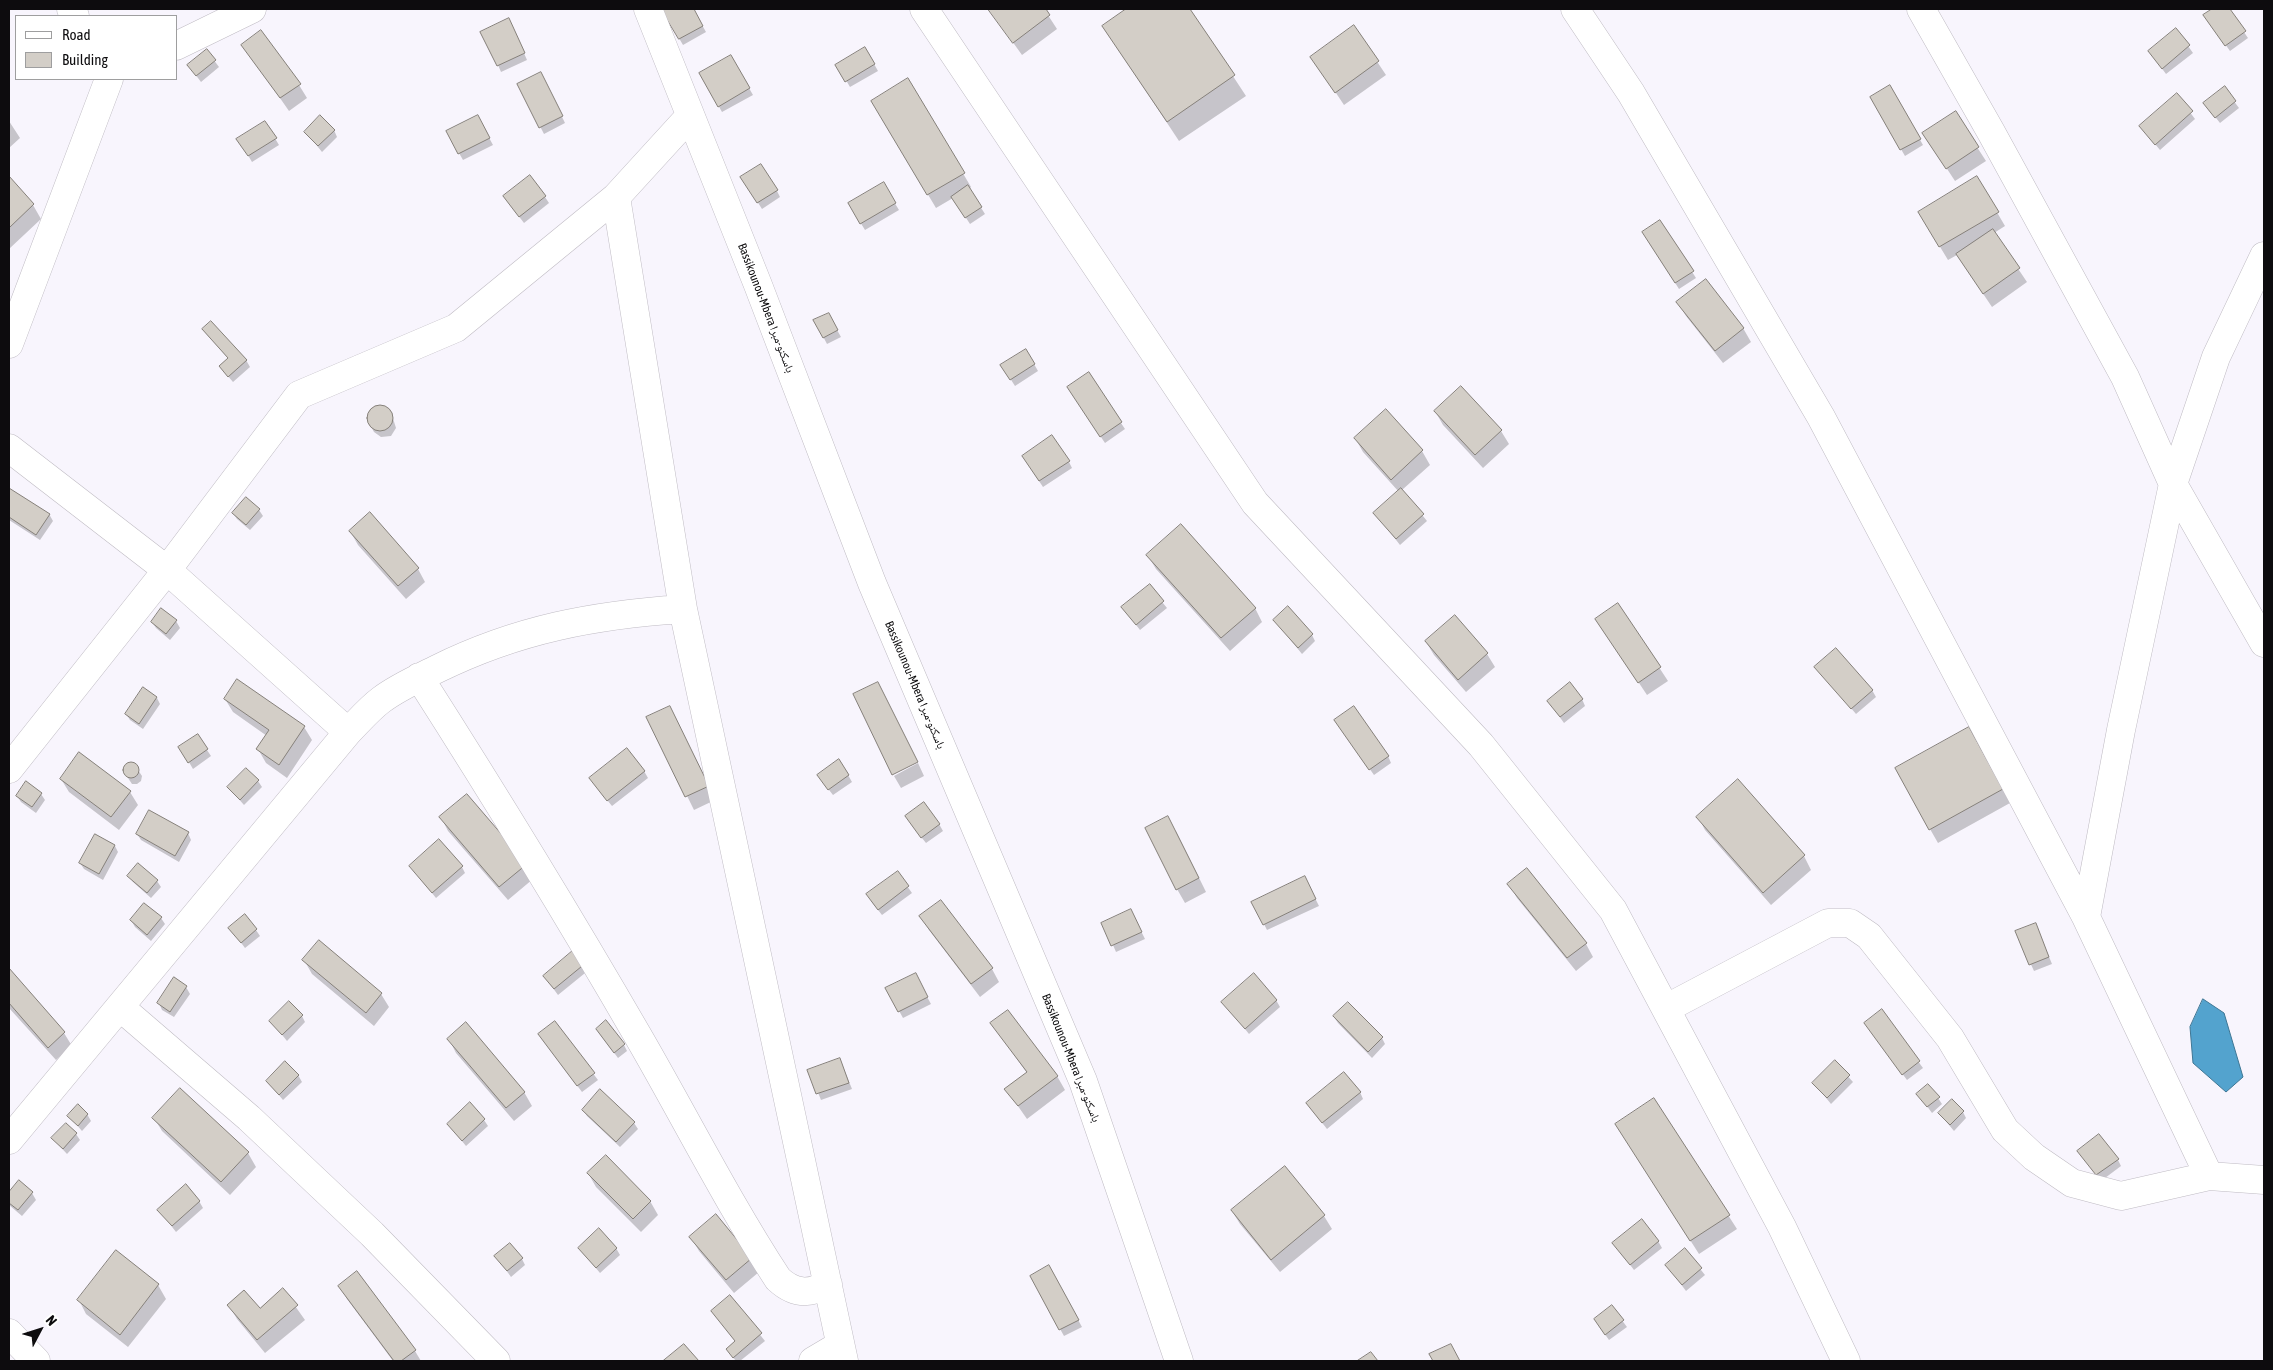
<!DOCTYPE html>
<html>
<head>
<meta charset="utf-8">
<style>
	body { margin:0 }
	#map { position:relative; width:2273px; height:1370px; overflow:hidden; background:#f8f5fd; font-family:"Asap Condensed",sans-serif }
	canvas { display:block }
	.frame { position:absolute; inset:0; border:10px solid #0d0c0e; pointer-events:none }
	.legend { position:absolute; left:15px; top:15px; width:162px; height:65px; box-sizing:border-box; background:#fff; border:1px solid #9e9e9f; margin:0; padding:6px 9px; list-style:none; font-size:15px; color:#0d0c0e }
	.legend li { display:flex; align-items:center; gap:10px; height:25px }
	.legend b { width:25px; border:1px solid #9e9e9f }
	.north { position:absolute; left:15px; top:1305px; width:50px; height:50px; -webkit-text-stroke:4px #fff; paint-order:stroke; rotate:50deg; font-size:14px; font-weight:700; line-height:20px; text-align:center; color:#0d0c0e }
	.north::after { content:''; display:block; margin:auto; width:18px; height:22px; background:#0d0c0e; clip-path:polygon(50% 0,100% 100%,50% 72%,0 100%) }
</style>
</head>
<body>
<div id="map">
<canvas width="2273" height="1370"></canvas>
<div class="frame"></div>
<ul class="legend">
<li><b style="height:6px;background:#fff"></b>Road</li>
<li><b style="height:14px;background:#d3cec7"></b>Building</li>
</ul>
<div class="north">N</div>
</div>
<script>
const c = document.querySelector('canvas').getContext('2d');
c.lineJoin = 'round';
function fillPath(path, color) { c.fillStyle = color; c.fill(path, 'evenodd'); }
function strokePath(path, color, width, dash) { c.strokeStyle = color; c.lineWidth = width; c.lineCap = dash ? 'butt' : 'round'; c.setLineDash(dash || []); c.stroke(path); }
function label(font, color, halo, rows, align = 'center') {
  c.font = font + ' "Asap Condensed","Noto Naskh Arabic",sans-serif'; c.lineWidth = 5; c.setLineDash([]); c.textBaseline = 'middle'; c.strokeStyle = halo; c.fillStyle = color; for (const [text, x, y, turn = 0] of rows) {
    c.save(); c.translate(x, y); c.rotate((+turn || 0) * Math.PI / 180); c.textAlign = isNaN(turn) ? turn : align; if (halo) c.strokeText(text, 0, 0); c.fillText(text, 0, 0); c.restore();
  }
}
const water = new Path2D(`
	M2203 999 2224 1013 2243 1077 2226 1092 2193 1063 2190 1027Z`);
const shadow = new Path2D(`
	M662 9H693L706 32 683 45Z
	M989 9H1044L1057 29 1022 55Z
	M1129 9H1189L1246 96 1179 141 1103 26Z
	M2214 9H2228L2248 38 2230 51 2205 16Z
	M512 26 527 60 501 72 498 65Z
	M1354 27 1386 75 1344 105 1312 57Z
	M2176 29 2193 53 2166 74 2149 51Z
	M243 45 299 85 307 98 289 111Z
	M865 48 878 71 850 87 837 65Z
	M207 51 219 67 201 82 189 66Z
	M731 57 753 95 722 112 700 73Z
	M544 80 565 123 544 134 519 85Z
	M908 80 971 187 969 189 985 214 970 224 953 198 936 208 872 101Z
	M1890 87 1923 145 1905 156 1871 98Z
	M2224 88 2239 108 2220 123 2209 109Z
	M2177 95 2195 119 2160 150 2145 132Z
	M1955 113 1986 161 1955 181 1932 146Z
	M9 121 20 138 9 148Z
	M265 122 279 145 252 162 242 145Z
	M481 123 493 145 463 160 459 153Z
	M334 130 337 137 322 152 306 132Z
	M9 178 33 205 41 219 9 249Z
	M1977 178 2005 226 1994 233 2027 282 1992 307 1957 255 1948 260 1919 212Z
	M746 184 777 191 780 197 762 209Z
	M883 184 899 210 865 230 849 204Z
	M504 197H545L549 203 524 223Z
	M1660 222 1696 278 1679 289 1647 239Z
	M1678 302 1743 328 1751 342 1723 363 1686 316Z
	M815 321H832L841 337 827 344Z
	M203 330 246 360 250 367 233 382 220 367 229 359Z
	M1026 350 1038 371 1015 386 1006 372Z
	M1088 374 1125 429 1105 443 1072 394Z
	M383 407 391 412 396 428 391 436 381 437 374 432 370 425 369 415 374 408Z
	M1386 410 1422 451 1430 465 1402 490 1427 521 1400 545 1375 513 1399 492 1363 452 1355 438Z
	M1435 411 1501 431 1509 444 1483 468 1443 425Z
	M1069 462 1072 468 1043 487 1027 463Z
	M9 489 49 514 53 521 40 540 9 520Z
	M259 510 263 516 250 530 237 519 233 513Z
	M350 531 418 569 425 582 406 599 358 545Z
	M1148 556 1255 608 1262 622 1230 651 1156 569Z
	M1149 586 1167 608 1140 630 1123 608Z
	M1618 605 1668 681 1647 695 1605 632Z
	M176 621 180 628 170 640 156 628 152 622Z
	M1275 621 1312 635 1315 641 1302 654Z
	M1426 642 1487 654 1495 667 1466 692 1434 655Z
	M1816 667 1872 690 1876 697 1856 714Z
	M157 698 160 704 143 729 130 720 126 714Z
	M225 699 304 727 312 740 287 778 266 763 258 749 267 736 233 712Z
	M1582 699 1585 706 1564 723 1548 701Z
	M669 707 715 800 694 810 648 717Z
	M1340 727 1388 756 1391 763 1374 775Z
	M197 735 211 756 193 769 180 747Z
	M1976 742 2010 803 1938 843 1930 829Z
	M918 763 924 776 901 788 894 776Z
	M129 764H134L142 776 141 781 137 784H132L124 772 125 767Z
	M644 771 648 778 612 806 594 784Z
	M848 775 852 782 833 795 822 781Z
	M61 779 130 792 138 805 119 830 69 792Z
	M258 781 262 787 244 805 229 788Z
	M41 794 45 800 36 813 21 802 17 796Z
	M466 796 533 879 508 900 448 831 441 817Z
	M1698 817 1804 856 1811 870 1771 905 1705 830Z
	M910 823 939 824 943 831 926 843Z
	M1176 831 1206 892 1185 903 1177 889Z
	M188 833 191 840 179 862 141 840 137 834Z
	M96 836 115 846 118 852 103 880 84 869 80 863Z
	M410 866 462 867 465 873 436 898Z
	M897 872 912 893 882 915 871 901Z
	M129 876 157 881 161 887 151 898 133 882Z
	M1308 884 1319 906 1267 930 1264 924Z
	M1509 884 1586 944 1593 957 1576 971 1517 898Z
	M921 917 992 969 999 982 980 997 929 930Z
	M1134 917 1145 939 1116 952 1113 945Z
	M161 918 165 924 151 941 135 927 131 920Z
	M2036 925 2052 964 2034 971 2016 932Z
	M230 928 256 930 260 936 245 948Z
	M575 950 590 969 558 995 544 976Z
	M304 960 381 994 389 1007 374 1026 312 974Z
	M9 970 64 1033 72 1046 56 1060 9 1008Z
	M915 975 931 1004 903 1018 887 989Z
	M186 987 190 994 174 1017 162 1010 159 1003Z
	M1276 1000 1280 1007 1249 1034 1223 1002Z
	M1881 1011 1923 1068 1907 1080 1869 1029Z
	M302 1016 305 1022 287 1041 271 1021Z
	M1334 1017 1382 1038 1385 1044 1372 1058 1338 1023Z
	M555 1023 598 1080 582 1092 543 1040Z
	M992 1024 1057 1076 1065 1090 1027 1119 1006 1089 1027 1073Z
	M597 1030 624 1045 627 1051 618 1058Z
	M449 1039 524 1092 532 1106 514 1121 456 1053Z
	M840 1059 852 1089 821 1100 809 1070Z
	M1835 1062 1853 1082 1831 1104 1814 1083Z
	M298 1075 302 1082 283 1100 267 1081Z
	M180 1090 248 1153 256 1167 230 1195 162 1131 154 1118Z
	M1360 1092 1363 1099 1327 1129 1312 1110Z
	M1918 1094 1938 1098 1942 1104 1932 1113Z
	M1654 1100 1737 1229 1699 1254 1625 1138Z
	M583 1110 634 1123 638 1129 620 1147 587 1116Z
	M1963 1112 1966 1118 1954 1131 1939 1113Z
	M87 1114 91 1121 82 1131 69 1116Z
	M484 1120 488 1126 466 1146 448 1124Z
	M76 1134 80 1140 67 1154 53 1139Z
	M2082 1157 2118 1160 2121 1166 2101 1181Z
	M1284 1168 1324 1216 1332 1229 1280 1272 1240 1224 1232 1211Z
	M588 1173 650 1201 658 1215 641 1232 596 1187Z
	M19 1182 32 1193 36 1200 22 1216 9 1205V1194Z
	M199 1201 203 1208 176 1232 159 1210Z
	M716 1216 759 1272 734 1293 699 1251 691 1237Z
	M1658 1241 1662 1248 1634 1270 1618 1249Z
	M579 1248H616L620 1255 600 1273Z
	M1685 1250 1705 1275 1686 1291 1671 1271Z
	M496 1256 522 1259 525 1265 511 1277Z
	M1049 1267 1082 1327 1064 1336 1031 1277Z
	M357 1273 415 1351 421 1361H393L347 1299 340 1286Z
	M158 1285 166 1299 128 1347 86 1314 79 1300Z
	M283 1289 305 1320 265 1353 237 1319 229 1305 260 1310Z
	M730 1297 765 1341 740 1361H736L731 1355 736 1342 712 1311Z
	M1612 1307 1627 1327 1609 1340 1599 1326Z`);
const building = new Path2D(`
	M661 9H694L703 26 679 39Z
	M988 9H1046L1050 15 1013 43Z
	M1126 9H1190L1235 75 1167 122 1102 26Z
	M2212 9H2230L2246 31 2225 46 2203 15Z
	M509 18 525 53 497 66 480 32Z
	M1354 25 1379 61 1335 93 1310 57Z
	M2176 28 2190 45 2162 69 2148 51Z
	M261 30 301 84 280 98 241 45Z
	M865 47 875 64 845 82 835 65Z
	M207 49 216 60 196 76 187 65Z
	M731 55 750 88 718 107 699 73Z
	M541 72 563 116 539 128 517 84Z
	M908 78 965 173 927 195 871 101Z
	M1890 85 1921 139 1900 150 1870 97Z
	M2225 86 2236 101 2215 118 2203 103Z
	M2177 93 2193 111 2155 145 2139 126Z
	M1956 111 1979 147 1946 169 1922 133Z
	M320 115 335 130 318 146 304 132Z
	M478 115 490 138 458 154 446 131Z
	M265 121 277 138 248 156 236 139Z
	M761 164 778 190 757 203 740 177Z
	M530 175 546 196 519 217 503 196Z
	M9 176 34 204 9 228Z
	M1977 176 1999 212 1939 247 1918 212Z
	M884 182 896 203 860 224 848 203Z
	M968 185 982 207 965 218 951 197Z
	M1660 220 1694 271 1675 283 1642 232Z
	M1993 229 2020 268 1983 294 1956 254Z
	M1706 279 1744 328 1715 351 1676 302Z
	M829 313 838 330 823 338 813 320Z
	M211 321 247 360 228 377 219 366 228 358 202 329Z
	M1026 349 1035 364 1010 380 1000 365Z
	M1089 372 1122 422 1100 437 1067 387Z
	M1461 386 1502 430 1475 455 1434 411Z
	M367 418a13 13 0 1 1 26 0a13 13 0 1 1-26 0Z
	M1386 409 1423 450 1391 480 1354 438Z
	M1052 435 1070 461 1039 481 1022 456Z
	M9 488 50 514 36 535 9 517Z
	M1401 488 1424 514 1396 539 1373 513Z
	M246 497 260 509 246 525 232 513Z
	M370 512 419 568 398 586 349 531Z
	M1181 524 1256 608 1221 638 1146 555Z
	M1150 584 1164 601 1136 625 1121 607Z
	M1618 603 1661 667 1638 683 1595 619Z
	M1288 606 1313 634 1298 648 1273 620Z
	M161 608 177 620 166 634 151 622Z
	M1455 615 1488 653 1458 680 1425 641Z
	M1836 648 1873 690 1851 709 1814 667Z
	M237 679 305 726 279 765 256 749 269 730 224 699Z
	M878 682 918 762 892 775 853 694Z
	M1570 682 1583 699 1560 717 1547 701Z
	M143 687 157 697 139 724 125 714Z
	M670 706 709 786 685 797 646 717Z
	M1354 706 1389 756 1369 770 1334 720Z
	M1969 727 2003 789 1929 830 1895 768Z
	M198 734 208 749 188 763 178 747Z
	M627 748 645 771 607 801 589 778Z
	M79 752 131 791 111 817 60 779Z
	M839 759 849 775 828 790 817 775Z
	M123 770a8 8 0 1 1 16 0a8 8 0 1 1-16 0Z
	M246 768 259 780 240 800 227 787Z
	M1738 779 1805 855 1763 893 1696 817Z
	M26 781 42 793 32 807 16 796Z
	M467 794 527 864 499 887 439 817Z
	M924 802 940 824 921 838 905 816Z
	M149 810 189 832 175 856 136 834Z
	M1168 816 1199 878 1176 890 1145 828Z
	M95 834 115 845 99 874 79 863Z
	M439 839 463 866 432 893 409 866Z
	M138 863 158 880 147 893 127 876Z
	M1527 868 1587 943 1567 958 1507 884Z
	M898 871 909 886 878 910 866 894Z
	M1305 876 1316 899 1263 925 1251 902Z
	M941 900 993 968 971 984 919 916Z
	M144 903 162 917 147 935 130 920Z
	M1131 909 1142 932 1111 946 1101 923Z
	M245 914 257 929 241 943 228 928Z
	M2036 923 2049 957 2029 965 2015 931Z
	M319 940 382 993 366 1013 302 960Z
	M576 948 587 962 554 989 543 976Z
	M9 968 65 1032 48 1048 9 1003Z
	M916 973 928 997 898 1012 885 988Z
	M1254 973 1277 1000 1245 1029 1221 1002Z
	M174 977 187 986 170 1012 157 1003Z
	M289 1001 303 1015 282 1035 269 1021Z
	M1348 1002 1383 1037 1368 1052 1333 1016Z
	M1882 1009 1920 1061 1902 1075 1864 1023Z
	M1008 1010 1058 1076 1018 1106 1004 1089 1027 1072 990 1023Z
	M606 1020 625 1044 614 1053 596 1029Z
	M555 1021 595 1073 577 1086 538 1034Z
	M466 1022 525 1092 506 1108 447 1039Z
	M840 1058 849 1083 816 1094 807 1070Z
	M1835 1060 1850 1075 1827 1098 1812 1083Z
	M285 1061 299 1075 279 1095 266 1081Z
	M1344 1072 1361 1092 1322 1123 1306 1103Z
	M1928 1084 1940 1097 1927 1107 1916 1094Z
	M180 1088 249 1152 221 1182 152 1118Z
	M600 1089 635 1122 616 1142 582 1110Z
	M1654 1098 1730 1215 1690 1241 1615 1124Z
	M1952 1099 1964 1111 1950 1125 1938 1113Z
	M470 1102 485 1119 462 1141 447 1124Z
	M78 1104 88 1114 78 1126 67 1116Z
	M66 1123 77 1133 63 1149 51 1138Z
	M2099 1134 2119 1159 2096 1175 2077 1151Z
	M606 1155 651 1201 633 1219 587 1173Z
	M1285 1166 1325 1215 1271 1260 1231 1210Z
	M19 1180 33 1192 18 1210 9 1203V1192Z
	M186 1184 200 1201 172 1226 157 1210Z
	M716 1214 752 1258 726 1280 689 1237Z
	M1642 1219 1659 1241 1630 1265 1612 1243Z
	M599 1228 617 1248 596 1268 578 1248Z
	M510 1243 523 1258 507 1271 494 1256Z
	M1685 1248 1702 1268 1682 1285 1665 1265Z
	M116 1250 159 1284 120 1335 77 1300Z
	M1049 1265 1079 1320 1059 1330 1030 1276Z
	M357 1271 416 1350 401 1361H394L338 1286Z
	M283 1288 298 1305 257 1340 227 1305 244 1290 260 1308Z
	M730 1295 762 1333 733 1358 726 1349 735 1341 711 1311Z
	M1612 1305 1624 1320 1605 1335 1594 1319Z
	M684 1344 699 1361H663Z
	M1451 1344 1460 1361H1433L1429 1354Z
	M1371 1352 1378 1361H1357Z`);
const minor = new Path2D(`
	M71 9 75 16
	M648 9 758 285 872 583 1083 1081 1179 1361
	M924 9 1255 503 1481 745 1613 910 1782 1227 1846 1361
	M1575 9 1631 93 1821 417 2086 917 2209 1176
	M1921 9 1991 132 2125 377 2173 484 2264 643
	M176 46 252 9
	M616 197 683 609 844 1361
	M9 344 109 79
	M9 448 167 570 348 732
	M419 677C495 796 568 915 638 1036 685 1117 727 1201 778 1279 794 1294 809 1295 828 1284
	M9 769 167 570 299 395 456 328 616 197 690 116
	M2086 917 2121 730 2173 484 2216 357 2264 256
	M120 1007 249 1118 372 1234 496 1361
	M1667 1008 1828 923H1850L1869 936 1950 1038 2005 1130 2034 1157 2072 1183 2121 1196 2209 1176 2264 1180
	M9 1140 348 732C359 721 369 709 381 700 398 687 419 678 437 669 518 629 594 615 683 609
	M9 1333 36 1361
	M813 1361 840 1345`);
const streetNames = [
	["Bassikounou-Mbera باسكنو-مبرا",766,308,69],
	["Bassikounou-Mbera باسكنو-مبرا",915,685,67],
	["Bassikounou-Mbera باسكنو-مبرا",1071,1058,68]
];
fillPath(water, '#53a3ce');
strokePath(water, '#3e7694', 1);
fillPath(shadow, '#0003');
fillPath(building, '#d3cec7');
strokePath(building, '#85807a', 1);
strokePath(minor, '#bfbbc3', 29);
strokePath(minor, '#fff', 28);
label('12px', '#0d0c0e', '#fff', streetNames);
</script>
</body>
</html>
